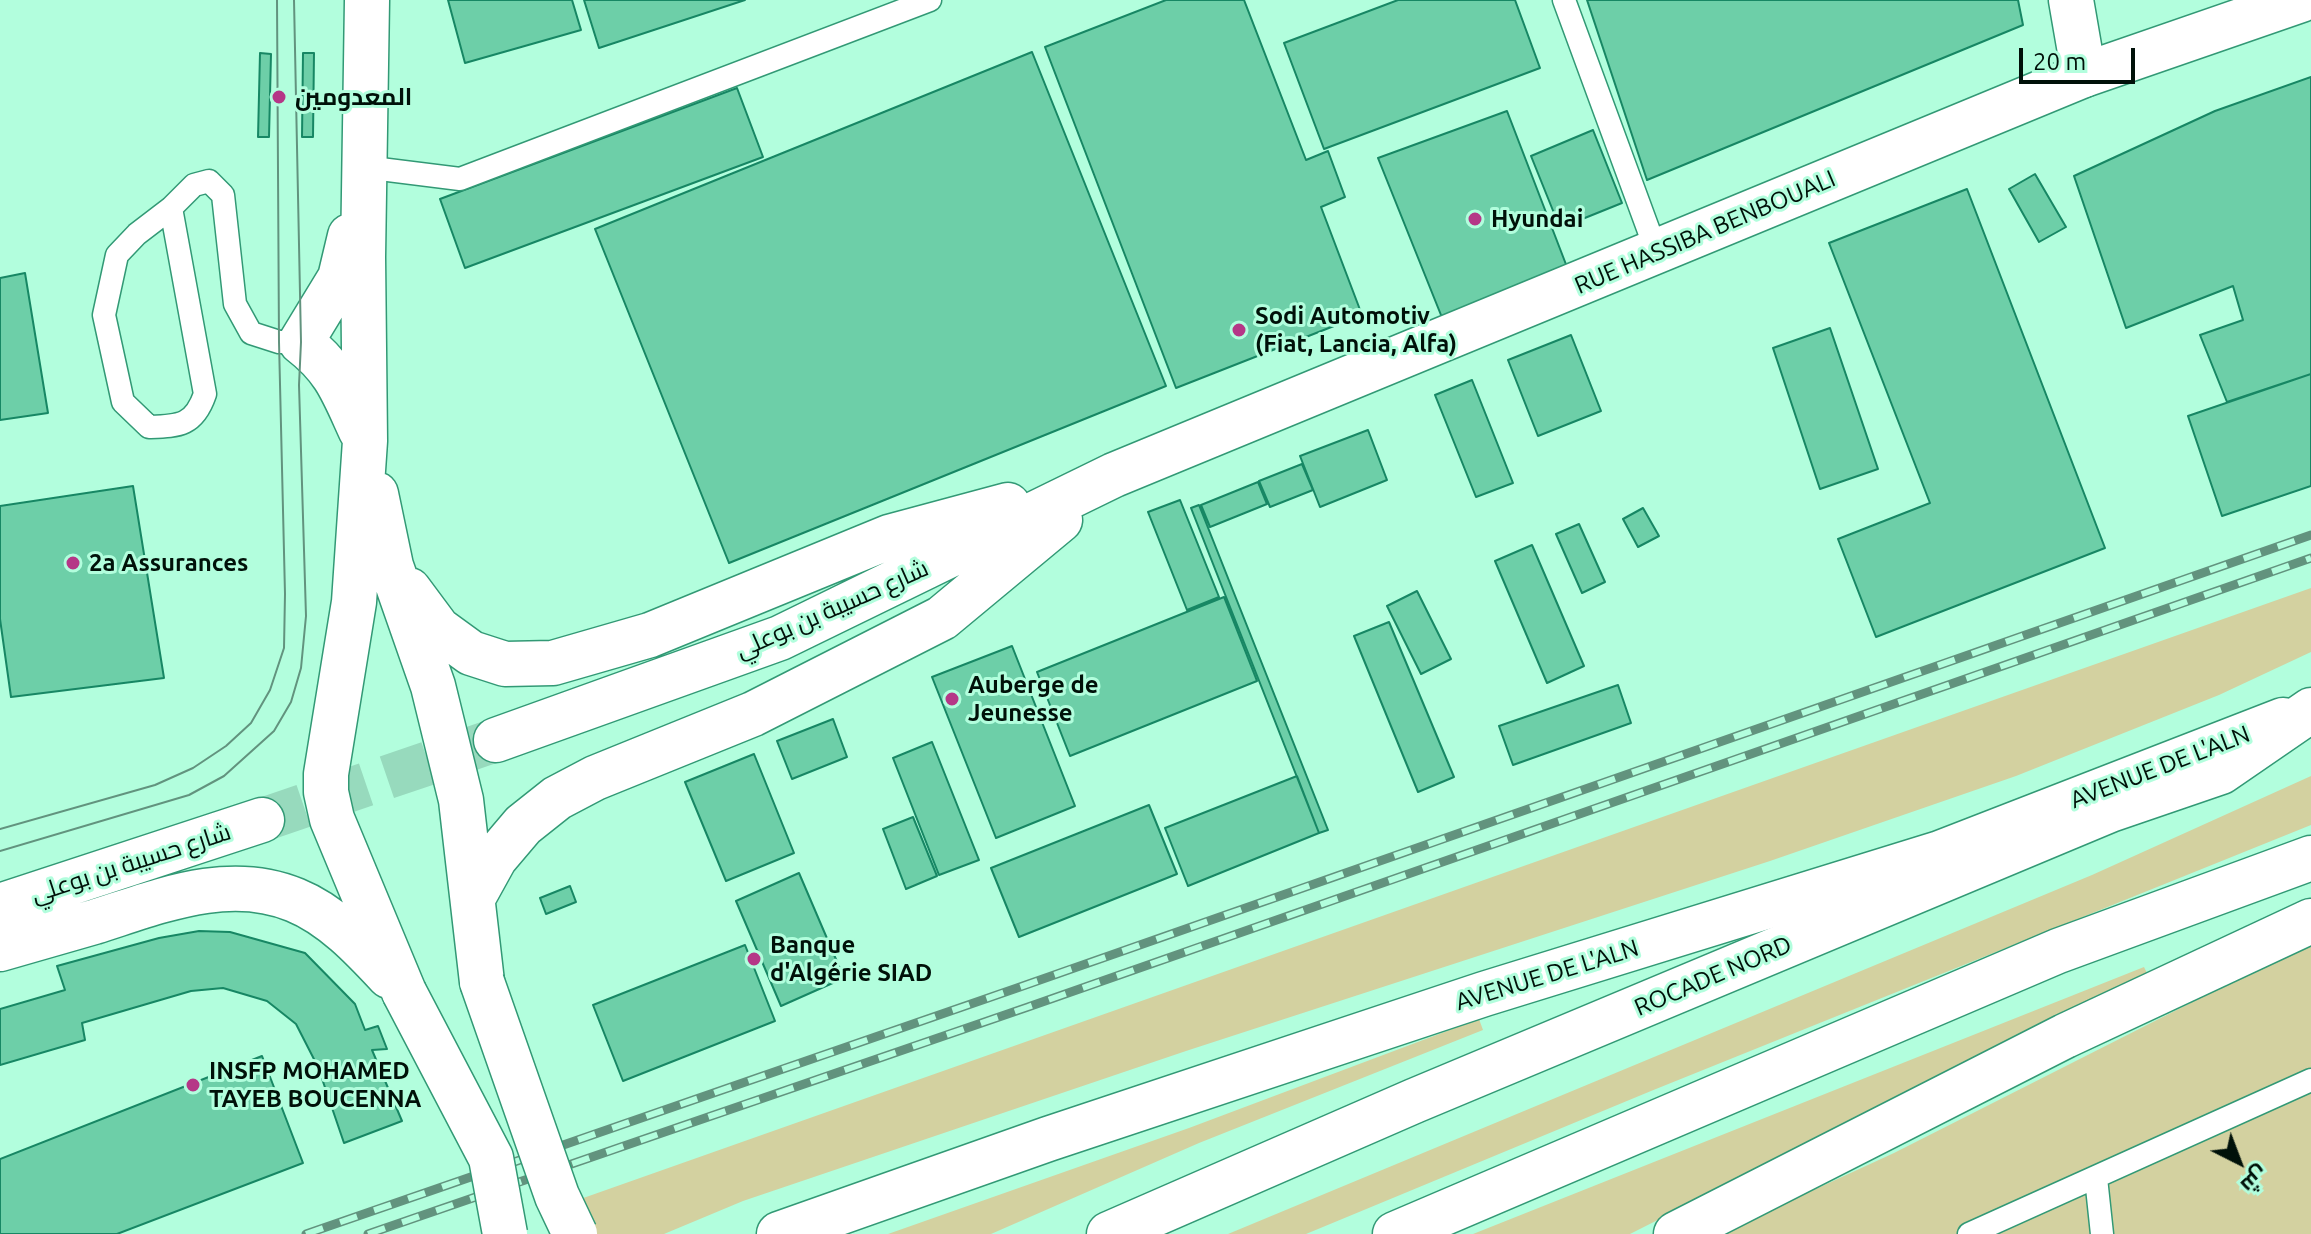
<!DOCTYPE html>
<html>
<head>
<meta charset="utf-8">
<style>
	body { margin:0 }
	#map { position:relative; width:2311px; height:1234px; overflow:hidden; background:#b2fedd; font-family:Ubuntu,Cairo,sans-serif }
	canvas { display:block }
	.north { position:absolute; left:2199px; top:1122px; width:80px; height:80px; -webkit-text-stroke:6px #b2fedd; paint-order:stroke; rotate:138deg; font-size:22px; font-weight:700; line-height:32px; text-align:center; color:#001109 }
	.north::after { content:''; display:block; margin:auto; width:28px; height:36px; background:#001109; clip-path:polygon(50% 0,100% 100%,50% 72%,0 100%) }
	.scale { position:absolute; left:2019px; top:48px; width:116px; height:36px; box-sizing:border-box; border:4px solid #001109; border-top:0; padding-left:10px; font-size:24px; line-height:28px; white-space:nowrap; color:#001109; -webkit-text-stroke:6px #b2fedd; paint-order:stroke }
</style>
</head>
<body>
<div id="map">
<canvas width="2311" height="1234"></canvas>
<div class="north">ش</div>
<div class="scale">20 m</div>
</div>
<script>
const c = document.querySelector('canvas').getContext('2d');
c.lineJoin = 'round';
function fillPath(path, color) { c.fillStyle = color; c.fill(path, 'evenodd'); }
function strokePath(path, color, width, dash) { c.strokeStyle = color; c.lineWidth = width; c.lineCap = dash ? 'butt' : 'round'; c.setLineDash(dash || []); c.stroke(path); }
function label(font, color, halo, rows, align = 'center') {
  c.font = font + ' Ubuntu,Cairo,sans-serif'; c.lineWidth = 6; c.setLineDash([]); c.textBaseline = 'middle'; c.strokeStyle = halo; c.fillStyle = color; for (const [text, x, y, turn = 0] of rows) {
    c.save(); c.translate(x, y); c.rotate((+turn || 0) * Math.PI / 180); c.textAlign = isNaN(turn) ? turn : align; if (halo) c.strokeText(text, 0, 0); c.fillText(text, 0, 0); c.restore();
  }
}
const green = new Path2D(`
	M2311 588V652L2219 695 2016 776 1770 861 1186 1051 743 1201 664 1234H587L572 1202Z
	M2311 776V825L1651 1091 1306 1234H1228L2092 875Z
	M2311 942V1234H1718L1894 1153Z
	M2144 967 2147 973 1630 1234H1473Z
	M1479 1019 1483 1030 1199 1143 991 1234H888L1189 1128Z`);
const building = new Path2D(`
	M448 0H572L581 30 465 63Z
	M584 0H745L599 48Z
	M1166 0H1244L1306 160 1328 151 1345 197 1321 207 1362 315 1176 388 1045 47Z
	M1398 0H1515L1540 68 1324 149 1284 43Z
	M1587 0H2018L2023 25 1647 180Z
	M1032 52 1166 386 729 563 595 229Z
	M260 53 271 54 269 137H258Z
	M303 53H314L313 137H302Z
	M2311 77V374L2227 402 2200 335 2243 320 2233 286 2126 328 2074 176 2215 111Z
	M737 88 763 157 465 268 440 199Z
	M1507 111 1572 280 1447 330 1378 158Z
	M1593 130 1622 203 1560 228 1531 156Z
	M2035 174 2066 227 2039 242 2009 189Z
	M1967 189 2105 548 1876 637 1838 539 1930 503 1829 243Z
	M25 273 48 413 0 420V278Z
	M1830 328 1878 469 1820 489 1773 348Z
	M1571 335 1601 411 1538 436 1508 360Z
	M2311 374V486L2222 516 2188 416Z
	M1472 380 1513 483 1476 497 1435 395Z
	M1368 430 1387 480 1320 507 1300 456Z
	M1302 464 1313 490 1270 507 1259 481Z
	M1258 482 1267 504 1210 527 1201 505Z
	M133 486 164 678 11 697 0 619V506Z
	M1180 500 1219 597 1187 610 1148 512Z
	M1199 505 1328 830 1319 833 1191 508Z
	M1643 508 1659 536 1638 547 1623 519Z
	M1579 524 1605 582 1582 593 1556 534Z
	M1532 545 1584 666 1547 683 1495 561Z
	M1417 591 1451 659 1421 674 1387 606Z
	M1224 597 1257 681 1070 756 1037 672Z
	M1389 622 1454 777 1418 792 1354 636Z
	M1012 646 1075 806 996 838 932 677Z
	M1618 685 1631 723 1513 765 1499 726Z
	M833 719 847 757 792 779 777 741Z
	M932 742 979 860 939 875 893 758Z
	M754 754 794 853 726 881 685 782Z
	M1297 776 1319 833 1188 886 1165 828Z
	M1149 805 1177 874 1019 937 991 868Z
	M913 817 937 876 906 889 883 829Z
	M799 873 844 978 781 1006 736 901Z
	M570 886 576 902 546 914 540 898Z
	M199 931 230 932 305 953 355 1004 365 1030 378 1026 387 1049 372 1050 402 1121 344 1143 318 1067 296 1024 267 1001 223 988 191 991 82 1023 85 1040 0 1065V1009L65 990 57 966 159 938Z
	M745 945 775 1021 623 1081 593 1005Z
	M262 1056 303 1163 117 1234H0V1159Z`);
const primaryTunnel = new Path2D(`
	M262 820 496 740`);
const service = new Path2D(`
	M1564 0 1657 253
	M364 167 460 179 930 0
	M171 208 205 394C194 426 179 426 149 427L123 402 104 315 117 255 137 234 171 208 194 185 209 181 223 195 235 304 251 333 279 342H301
	M2096 1178 2102 1234
	M1969 1234 2311 1080`);
const minor = new Path2D(`
	M2071 0 2084 75`);
const primary = new Path2D(`
	M367 0 363 257 365 441 354 602 326 774V792L332 819 404 992
	M350 236 340 278 301 342C336 369 343 392 361 431
	M376 494 391 566 433 686 461 800 482 982
	M409 590 438 629 471 653 505 664 553 663 650 635 889 537 1008 505
	M496 740 780 638 1114 475 2084 75 2301 0
	M474 896 495 858 523 825 557 798 595 778 753 714 942 618 1060 520
	M0 906 262 820
	M0 949C31 940 63 931 94 922 158 902 228 872 295 900 332 915 362 947 389 976
	M1676 1234 2065 1036 2311 921`);
const trunk = new Path2D(`
	M779 1234 1048 1139 1484 994 1940 853 2283 720`);
const motorway = new Path2D(`
	M1109 1234 1414 1101 2062 830 2110 810 2221 772 2311 710
	M1395 1234 2058 951 2311 858`);
const tram = new Path2D(`
	M0 829 155 785 193 768 226 746 251 723 270 690 284 648 285 594 279 342 277 0
	M0 851 189 795 224 776 274 731 291 702 301 668 306 616 299 385 301 342 294 0`);
const rail = new Path2D(`
	M306 1234 1017 988 2311 535
	M368 1234 1028 1007 2311 558`);
const primaryBridge = new Path2D(`
	M482 982 557 1196 575 1234
	M404 992 491 1158 505 1234`);
const markers = [
	[279,97,8,"#b53787"],
	[1475,219,8,"#b53787"],
	[1239,330,8,"#b53787"],
	[73,563,8,"#b53787"],
	[952,699,8,"#b53787"],
	[754,959,8,"#b53787"],
	[193,1085,8,"#b53787"]
];
const poiNames = [
	["المعدومين",295,97],
	["Hyundai",1491,219],
	["Sodi Automotiv",1255,316],
	["(Fiat, Lancia, Alfa)",1255,344],
	["2a Assurances",89,563],
	["Auberge de",968,685],
	["Jeunesse",968,713],
	["Banque",770,945],
	["d'Algérie SIAD",770,973],
	["INSFP MOHAMED",209,1071],
	["TAYEB BOUCENNA",209,1099]
];
const streetNames = [
	["RUE HASSIBA BENBOUALI",1705,232,-23],
	["شارع حسيبة بن بوعلي",832,609,-24],
	["AVENUE DE L'ALN",2160,767,-21],
	["شارع حسيبة بن بوعلي",131,863,-18],
	["AVENUE DE L'ALN",1547,975,-17],
	["ROCADE NORD",1713,976,-23]
];
fillPath(green, '#d3d1a0');
fillPath(building, '#6dcfa8');
strokePath(building, '#178764', 2);
strokePath(primaryTunnel, '#97dabd', 44, [44, 22]);
strokePath(service, '#329975', 25);
strokePath(minor, '#329975', 47);
strokePath(primary, '#329975', 47);
strokePath(trunk, '#329975', 47);
strokePath(motorway, '#329975', 47);
strokePath(service, '#fff', 22);
strokePath(minor, '#fff', 44);
strokePath(primary, '#fff', 44);
strokePath(trunk, '#fff', 44);
strokePath(motorway, '#fff', 44);
strokePath(tram, '#62937e', 2);
strokePath(rail, '#62937e', 9);
strokePath(rail, '#b2fedd', 6, [18]);
strokePath(primaryBridge, '#329975', 47, []);
strokePath(primaryBridge, '#fff', 44);
for (const [x, y, r, color] of markers) { const dot = new Path2D(); dot.arc(x, y, r, 0, 2 * Math.PI); c.fillStyle = color; c.fill(dot); strokePath(dot, '#b2fedd', 3); }
label('bold 24px', '#001109', '#b2fedd', poiNames, 'left');
label('24px', '#001109', '#b2fedd', streetNames);
</script>
</body>
</html>
